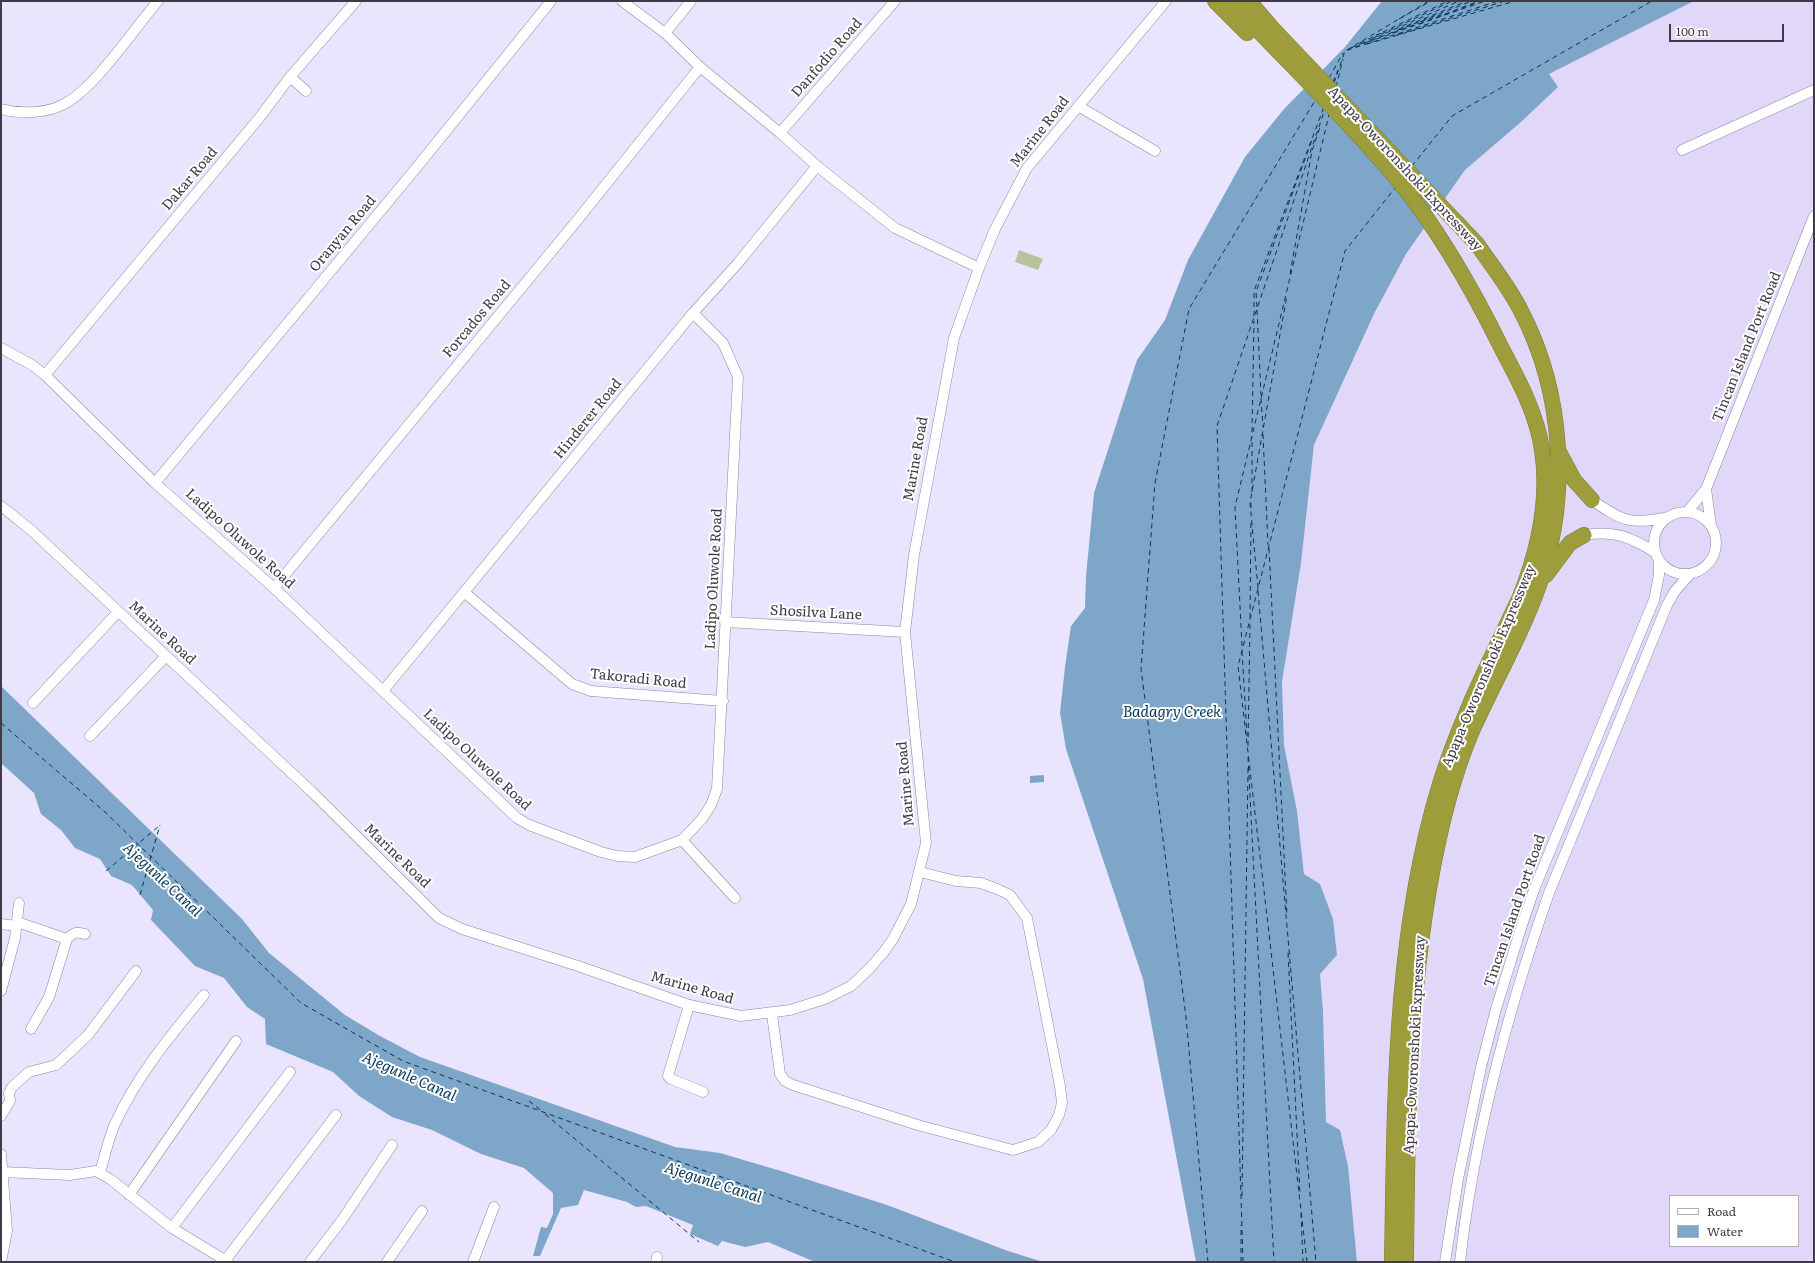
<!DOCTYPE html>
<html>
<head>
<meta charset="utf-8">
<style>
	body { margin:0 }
	#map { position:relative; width:1815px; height:1263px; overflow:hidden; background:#ebe4ff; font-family:Literata,serif }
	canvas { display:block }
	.frame { position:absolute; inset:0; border:2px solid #3e3a47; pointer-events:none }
	.legend { position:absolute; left:1669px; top:1195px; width:130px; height:52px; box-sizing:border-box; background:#fff; border:1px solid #b2b0b5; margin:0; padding:5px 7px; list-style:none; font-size:12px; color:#3e3a47 }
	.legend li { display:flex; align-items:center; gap:8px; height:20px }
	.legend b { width:20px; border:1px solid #b2b0b5 }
	.scale { position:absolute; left:1669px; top:24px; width:115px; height:18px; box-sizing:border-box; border:2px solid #3e3a47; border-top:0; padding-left:5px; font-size:12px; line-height:14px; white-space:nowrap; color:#3e3a47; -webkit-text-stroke:3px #fff; paint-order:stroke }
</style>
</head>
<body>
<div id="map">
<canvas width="1815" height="1263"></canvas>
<div class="frame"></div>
<ul class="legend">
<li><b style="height:5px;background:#fff"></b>Road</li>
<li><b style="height:11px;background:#7ea6c9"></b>Water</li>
</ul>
<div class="scale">100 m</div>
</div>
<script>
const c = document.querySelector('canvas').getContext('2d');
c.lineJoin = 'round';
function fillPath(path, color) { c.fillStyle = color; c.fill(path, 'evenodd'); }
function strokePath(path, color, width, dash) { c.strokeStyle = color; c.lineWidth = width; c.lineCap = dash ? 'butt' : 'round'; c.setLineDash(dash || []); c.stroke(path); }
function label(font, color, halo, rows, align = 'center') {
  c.font = font + ' Literata,serif'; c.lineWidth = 4; c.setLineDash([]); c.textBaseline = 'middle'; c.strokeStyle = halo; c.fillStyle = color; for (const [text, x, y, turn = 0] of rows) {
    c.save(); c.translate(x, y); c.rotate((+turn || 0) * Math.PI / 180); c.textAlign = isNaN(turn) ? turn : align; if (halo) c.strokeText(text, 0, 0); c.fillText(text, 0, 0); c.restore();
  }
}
const built = new Path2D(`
	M1694 1H1814V1262H1357L1348 1166 1340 1130 1326 1122 1323 1011 1320 974 1337 955 1333 919 1320 884 1304 874 1297 811 1284 745 1282 682 1301 563 1314 445 1389 284 1406 254 1465 170 1521 122 1557 87 1549 74ZM1670 1196H1798V1246H1670Z`);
const green = new Path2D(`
	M1019 250 1043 259 1038 270 1015 262Z`);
const water = new Path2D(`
	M1382 1H1694L1549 74 1558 87 1521 122 1465 170 1406 254 1375 312 1314 445 1301 563 1282 682 1284 745 1297 811 1304 874 1320 884 1333 919 1337 955 1320 974 1323 1011 1326 1122 1340 1130 1348 1166 1357 1262H1196L1143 979 1066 749 1060 713 1065 667 1071 626 1085 608 1086 576 1094 493 1137 360 1165 320 1188 260 1245 157 1284 109 1345 47Z
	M1 686 242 919 269 953 345 1015 380 1036 420 1057 675 1147 720 1153 781 1171 887 1205 1008 1251 1043 1262H815L768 1242 745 1247 722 1241 718 1246 690 1234 693 1225 646 1206 636 1207 627 1202 584 1190 578 1205 561 1208 540 1256H533L541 1227 547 1228 553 1214V1193L524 1168 481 1154 432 1130 392 1117 359 1096 333 1072 266 1044 265 1019 247 1007 224 978 195 966 151 920 153 910 132 885 111 876 100 859 75 848 61 830 41 814 34 793 1 763Z
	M1044 775V782L1030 783V776Z`);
const ferry = new Path2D(`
	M1445 14 1479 1
	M1399 19 1431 1
	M1420 22 1444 14
	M1419 24 1481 1
	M1399 29 1467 1
	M1383 32 1448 1
	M1392 33 1419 23
	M1376 35 1382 33
	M1397 35 1505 1
	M1373 38 1452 1
	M1368 42 1485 1
	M1360 43 1373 37
	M1361 44 1459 1
	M1367 44 1515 1
	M1355 47 1472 1
	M1351 48 1361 43
	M1347 50 1429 1
	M1329 78 1343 53
	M1333 82 1338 70
	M1334 83 1345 51 1498 1
	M1336 87 1343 59
	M1412 166 1452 116 1652 1
	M1290 274 1312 151 1321 124
	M1257 307 1256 292 1312 140
	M1257 310 1261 395
	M1254 316V291L1324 107
	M1261 398 1263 427
	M1252 432 1254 321
	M1263 434 1268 545
	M1252 492V437
	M1251 508V501
	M1269 548 1287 916
	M1258 588 1250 503 1287 295
	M1258 591 1316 1262
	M1250 618 1251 521
	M1242 646 1235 507 1329 115
	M1242 651 1247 736
	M1 723 105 812 301 1003 403 1061 955 1262
	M1248 746 1250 623
	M1248 757 1274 1262
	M106 871 159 826
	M140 895 160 825
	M1288 953 1300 1194
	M529 1101 543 1112
	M545 1114 699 1242
	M1242 1196 1248 767
	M1301 1213 1303 1262
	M1208 1262 1186 1017 1141 669 1155 483 1189 309 1316 99
	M1241 1262V1225
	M1243 1262 1217 426 1325 109
	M1307 1262 1238 666 1345 251 1395 188`);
const minor = new Path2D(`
	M622 1 665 33 700 67 780 133 817 166 895 228 979 268
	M665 33 691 1
	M290 77 306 91
	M1078 106 1155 151
	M1 109C20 114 46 114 64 104 94 89 135 28 158 1
	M780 133 895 1
	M1682 150 1814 90
	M1 348 32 365 45 375 155 483 274 588 517 818 529 825 601 852 617 856 635 857 682 840 702 819 711 805 717 789 738 377 723 343 693 313
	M45 375 260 117 290 77 356 1
	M155 483 417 167 551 1
	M1706 489 1711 526
	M1592 500C1623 522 1632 525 1669 517
	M1 506 31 530 311 791 439 918 462 929 578 966 689 1005 741 1016 790 1010 825 999 851 986 869 969 883 953 893 939 911 904 926 843 905 632 914 555 954 338 979 268 995 229 1027 168 1166 1
	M1687 512 1706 489 1814 216
	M1654 543a31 31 0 1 1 62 0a31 31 0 1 1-62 0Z
	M1584 535C1614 530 1631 537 1656 553
	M274 588 579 218 700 67
	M464 592 572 684 591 691 723 701
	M725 622 905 632
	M383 691 693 313 738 263 817 166
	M33 703 118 612
	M90 736 166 656
	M682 840 735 898
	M17 922 67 939C73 933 76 931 85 934
	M1 924 16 926
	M1 991 15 938 19 903
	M689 1005 668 1076 671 1079 703 1092
	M772 1014 780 1074 785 1081 793 1085 921 1126 1013 1150 1038 1142 1051 1130 1059 1115 1062 1103 1060 1086 1027 918 1010 895 997 889 981 883 956 881 920 872
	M31 1029 49 997 67 939
	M1 1116 10 1101 9 1093 12 1087 29 1072 56 1065 88 1035 136 971
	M1 1154 7 1231 1 1262
	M2 1172 70 1175 96 1171 110 1179 172 1228 228 1262
	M100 1173C104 1158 108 1141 114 1126 136 1077 170 1036 204 995
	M129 1195 236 1041
	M172 1228 290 1072
	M224 1262 336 1115
	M310 1262 342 1220 392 1145
	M387 1262 422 1211
	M473 1262 494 1207
	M656 1262 657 1257
	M1445 1262 1458 1179 1481 1067 1496 1009 1520 931 1535 887 1654 600 1659 575V560
	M1460 1262C1474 1136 1507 1013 1549 893L1667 605 1675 591 1690 574`);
const highway = new Path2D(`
	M1215 1 1247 33
	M1233 1 1246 18C1297 71 1351 124 1398 180 1439 230 1474 292 1502 349 1519 381 1537 414 1542 450 1550 500 1538 551 1520 597 1491 659 1459 721 1439 787 1393 941 1395 1103 1392 1262
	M1249 1 1273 29 1477 244C1492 266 1509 287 1521 311 1564 393 1570 498 1539 585 1521 636 1494 682 1472 731 1458 764 1447 802 1439 838 1408 977 1407 1120 1406 1262
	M1559 452 1574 480 1592 500
	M1546 575 1570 543 1584 535`);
const streetNames = [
	["Danfodio Road",827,58,-49],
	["Marine Road",1040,132,-52],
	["Apapa-Oworonshoki Expressway",1405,169,47],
	["Dakar Road",190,179,-50],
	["Oranyan Road",343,234,-50],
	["Forcados Road",477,319,-50],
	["Tincan Island Port Road",1747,347,-68],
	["Hinderer Road",588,419,-51],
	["Marine Road",916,459,-80],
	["Ladipo Oluwole Road",240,539,42],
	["Ladipo Oluwole Road",714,579,-87],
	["Shosilva Lane",816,613,3],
	["Marine Road",162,633,43],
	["Apapa-Oworonshoki Expressway",1489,666,-67],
	["Takoradi Road",638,679,6],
	["Ladipo Oluwole Road",477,760,43],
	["Marine Road",906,784,-95],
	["Marine Road",397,856,44],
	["Tincan Island Port Road",1515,911,-71],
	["Marine Road",692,988,16],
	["Apapa-Oworonshoki Expressway",1415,1045,-87]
];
const waterNames = [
	["Badagry Creek",1172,713],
	["Ajegunle Canal",162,880,43],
	["Ajegunle Canal",409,1077,24],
	["Ajegunle Canal",713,1183,18]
];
fillPath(built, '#e1d8f9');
fillPath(green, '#b5c49d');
fillPath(water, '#7ea6c9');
strokePath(ferry, '#053659', 1, [5, 4]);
strokePath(minor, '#8c84a2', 11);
strokePath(highway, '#7c7b3f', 16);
strokePath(minor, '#fff', 10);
strokePath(highway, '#9d9e3b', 15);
label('14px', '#3e3a47', '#fff', streetNames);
label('italic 15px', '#053659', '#fff', waterNames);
</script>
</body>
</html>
